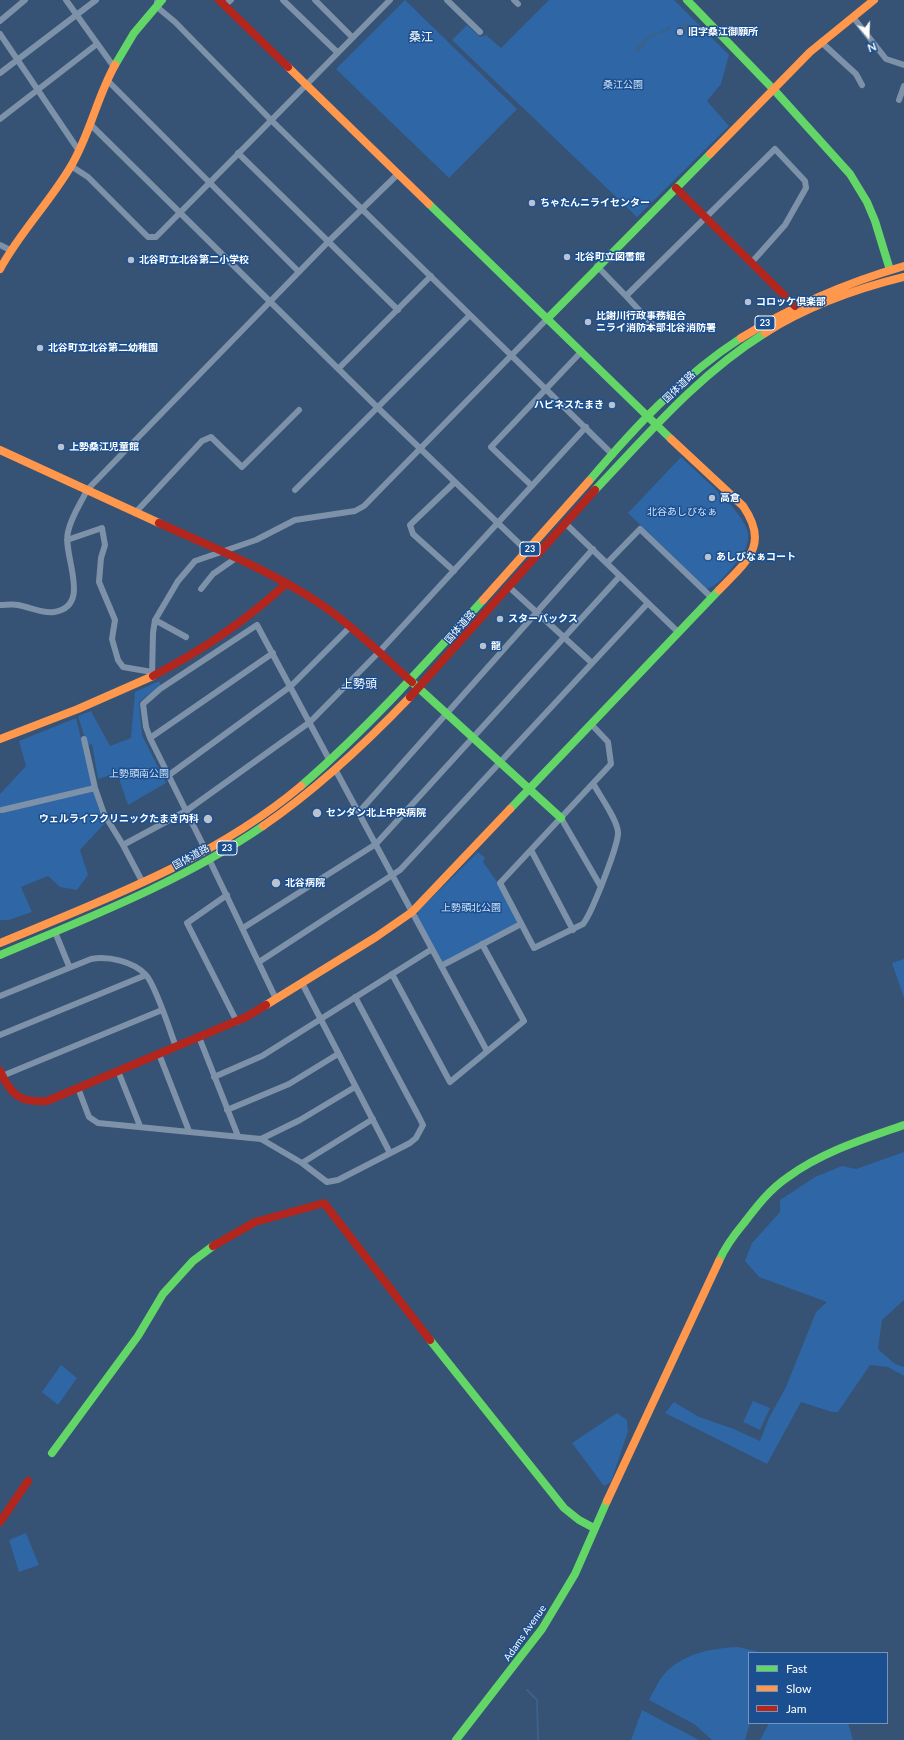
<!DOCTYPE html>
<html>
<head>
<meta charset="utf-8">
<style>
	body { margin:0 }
	#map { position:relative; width:904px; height:1740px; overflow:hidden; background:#365274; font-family:Lato,sans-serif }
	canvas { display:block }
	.legend { position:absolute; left:748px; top:1652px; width:140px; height:72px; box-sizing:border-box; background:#1b4f8f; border:1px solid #7695bc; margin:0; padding:5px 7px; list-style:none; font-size:12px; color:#fff }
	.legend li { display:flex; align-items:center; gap:8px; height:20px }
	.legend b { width:20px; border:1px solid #7695bc }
	.north { position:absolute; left:848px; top:16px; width:40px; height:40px; -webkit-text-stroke:3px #1b4f8f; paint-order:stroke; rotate:161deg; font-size:11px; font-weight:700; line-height:16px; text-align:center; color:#fff }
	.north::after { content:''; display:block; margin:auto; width:14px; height:18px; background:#fff; clip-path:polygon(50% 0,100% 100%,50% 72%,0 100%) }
</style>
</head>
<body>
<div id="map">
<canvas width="904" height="1740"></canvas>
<ul class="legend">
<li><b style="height:5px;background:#63d668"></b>Fast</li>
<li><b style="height:5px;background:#ff974d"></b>Slow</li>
<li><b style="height:5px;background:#b3261e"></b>Jam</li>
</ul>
<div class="north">N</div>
</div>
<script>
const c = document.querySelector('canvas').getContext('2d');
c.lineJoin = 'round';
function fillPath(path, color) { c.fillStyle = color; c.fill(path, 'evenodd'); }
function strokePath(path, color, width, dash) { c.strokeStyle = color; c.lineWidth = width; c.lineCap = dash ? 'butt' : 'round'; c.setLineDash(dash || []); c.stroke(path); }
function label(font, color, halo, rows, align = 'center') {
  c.font = font + ' Lato,"Noto Sans JP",sans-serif'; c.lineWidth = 3; c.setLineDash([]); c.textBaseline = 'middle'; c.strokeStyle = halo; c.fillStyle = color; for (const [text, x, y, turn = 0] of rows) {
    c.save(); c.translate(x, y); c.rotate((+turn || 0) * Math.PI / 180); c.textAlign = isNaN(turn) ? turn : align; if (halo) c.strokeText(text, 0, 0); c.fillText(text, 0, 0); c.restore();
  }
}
const green = new Path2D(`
	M405 0 517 109 449 178 336 69Z
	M549 0H674L729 55 721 84 707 101 729 126 637 217 452 40 467 25 480 37 486 35 501 48Z
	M681 457C698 474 744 511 748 533 750 544 742 557 734 565 726 574 718 586 706 589L628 513Z
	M159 681 161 685 139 702 142 735 166 783 128 805 117 773 98 779 92 744 87 745 78 716 91 711 110 746 131 738 135 692Z
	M76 718 98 807 105 823 80 850 88 875 77 890 60 887 48 876 21 887 32 912 9 920H0V794L26 766 19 741Z
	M478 852 485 858 483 862 498 883 519 923 442 963 417 917 418 911Z
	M904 959V998L892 963Z
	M904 1152V1300L882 1320 878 1349 895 1364 904 1367V1376L888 1367 870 1365 838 1412H832L801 1402 767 1464 665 1413 674 1402 699 1417 734 1429 760 1441 769 1418 786 1387 816 1312 827 1302 759 1277 745 1261 752 1243 780 1212V1200L815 1177 842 1166 856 1169Z
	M61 1365 77 1378 58 1405 42 1392Z
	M753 1401 770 1408 760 1430 743 1422Z
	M617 1413 627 1420 628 1431 611 1482 604 1486 572 1443Z
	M26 1533 39 1565 19 1572 9 1540Z
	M738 1647 763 1653H749L750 1723 745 1740H712L694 1724 649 1700C654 1691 659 1679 667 1671 686 1653 713 1648 738 1647Z
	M642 1710 699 1740H631Z
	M769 1723H848L853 1740H760Z`);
const water = new Path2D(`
	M685 22 697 32 692 36 688 33 683 34 682 26 675 24H683Z
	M670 26 671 29 649 38 640 51 634 52 640 43 649 35 660 32Z`);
const stream = new Path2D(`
	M527 1690 537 1700 538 1740`);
const street = new Path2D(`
	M66 0 114 67
	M283 0 337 52
	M315 0 352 37
	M447 0 480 32
	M514 0 518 4
	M157 2V7L175 22 271 120 613 455
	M225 5 231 0
	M853 17 886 59 904 65
	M0 21 25 0
	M0 34 79 151
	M821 42 856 74 862 85
	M0 73 96 0
	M108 81 299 272
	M899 100 904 86
	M0 119 97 44
	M91 125 378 408 528 552
	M238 153 398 310
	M71 166 88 177 148 237H156L390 0
	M0 245 10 250
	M597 266 626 296 775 149 805 181 806 188 785 225 752 262
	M626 296 652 324
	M339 368 431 276
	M532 486 491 447 581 352
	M295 490 470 315
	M135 513 202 441 211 437 242 467 299 410
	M565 523 678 632
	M67 540 102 528 105 545 101 558 99 582 115 620 112 639 118 660 123 667 152 672
	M607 563 640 529 712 598
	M454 571 413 534 410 525 455 482
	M508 586 592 663
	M201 589 213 574 236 558
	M0 605C6 605 13 604 18 605 29 607 43 614 54 612 93 606 62 555 68 532 71 517 81 503 87 490L329 241 398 174
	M155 620 186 637
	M152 677 153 633 155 620 178 581 195 561 256 540 295 520 355 511 364 506 547 319
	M591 724 608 742 611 764 500 883 534 948 583 924C592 913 617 848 618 834 619 822 600 796 594 785
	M150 738 273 653
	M84 739 95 788 104 814 123 845 143 883
	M335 769 487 1051
	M169 775 291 686 350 627
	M2 810 95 788
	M359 812 593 549
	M561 818 601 887
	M123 845 186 811 310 722 379 652 586 427
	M531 850 573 930
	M206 851 150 738 146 727 143 704 160 689 257 625 330 761
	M209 859 276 999
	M227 895 187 923 237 1022
	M243 928 376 844 620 576
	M55 932 69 966
	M259 962 400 870 648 603
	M441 966 521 924
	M392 974 450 1082 524 1021 482 944
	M302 983 390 1153
	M0 996 91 959C108 956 133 961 146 975 156 986 170 1031 176 1047
	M0 1035 146 975
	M199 1037 238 1136
	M159 1054 189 1131
	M118 1071 140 1126
	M2 1076 162 1010
	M214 1077 262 1056 432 949
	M78 1088 89 1117 98 1123 261 1139 300 1120 355 1087
	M227 1110 289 1084 338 1054
	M261 1139 302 1163 327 1182 338 1180 410 1143 416 1138 423 1125 419 1117 355 997
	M302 1163 373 1119`);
const fast = new Path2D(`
	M687 0 776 92 850 174 867 202 875 221 890 270
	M115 65 134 33 162 0
	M429 204 671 439
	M547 319 710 154
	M589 481C634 428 682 376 741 338
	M595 490C649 433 699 374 765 333
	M412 682 561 818
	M301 786C367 729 425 664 483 600
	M510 809 719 590
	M0 955C90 917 183 881 263 826
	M719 1261C725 1247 734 1235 744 1223 757 1206 770 1189 788 1177 822 1152 864 1139 904 1125
	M430 1340 564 1508 579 1520 594 1528
	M52 1453 138 1336 163 1294 193 1261 213 1246
	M456 1740 542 1629 575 1574 607 1501`);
const slow = new Path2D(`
	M288 67 429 204
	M710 154 810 52 874 0
	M0 269C20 232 50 202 71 166 90 134 97 97 115 65
	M765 333C808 306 855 289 904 277
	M741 338C792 306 845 283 904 266
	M671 439 743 506C770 545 747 561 719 590
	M0 450 159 523
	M483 600 589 481
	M0 739 78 709 153 676
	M263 826C317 789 365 744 410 697
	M0 943C104 900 214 859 301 786
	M266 1005 376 937 412 912 510 809
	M607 1501 719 1261`);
const jam = new Path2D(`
	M219 0 288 67
	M676 188 795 306
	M159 523C214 548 272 571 322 605 353 626 384 657 412 682
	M153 676C204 649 244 622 287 583
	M410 697 595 490
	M0 1071C11 1095 20 1103 47 1101L246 1017 266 1005
	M213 1246 255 1222 324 1203 430 1340
	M0 1522 28 1481`);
const markers = [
	[680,32,4,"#b9c2ce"],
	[532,203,4,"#b9c2ce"],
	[567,257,4,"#b9c2ce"],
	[131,260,4,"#b9c2ce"],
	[748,302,4,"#b9c2ce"],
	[588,322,4,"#b9c2ce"],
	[40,348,4,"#b9c2ce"],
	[612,405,4,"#b9c2ce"],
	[61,447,4,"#b9c2ce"],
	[712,498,4,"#b9c2ce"],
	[708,557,4,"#b9c2ce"],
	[500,619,4,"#b9c2ce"],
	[483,646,4,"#b9c2ce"],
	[317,813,5,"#b9c2ce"],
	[208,819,5,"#b9c2ce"],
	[276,883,5,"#b9c2ce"]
];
const shields = [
	[765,323,20],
	[530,549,20],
	[227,848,20]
];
const shieldNames = [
	["23",765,323],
	["23",530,549],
	["23",227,848]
];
const poiNames = [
	["旧字桑江御願所",688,32],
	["ちゃたんニライセンター",540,203],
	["北谷町立図書館",575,257],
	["北谷町立北谷第二小学校",139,260],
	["コロッケ倶楽部",756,302],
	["比謝川行政事務組合",596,316],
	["ニライ消防本部北谷消防署",596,328],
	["北谷町立北谷第二幼稚園",48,348],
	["ハピネスたまき",604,405,"right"],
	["上勢桑江児童館",69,447],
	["高倉",720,498],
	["あしびなぁコート",716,557],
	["スターバックス",508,619],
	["龍",491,646],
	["センダン北上中央病院",326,813],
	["ウェルライフクリニックたまき内科",199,819,"right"],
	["北谷病院",285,883]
];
const parkNames = [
	["桑江公園",623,85],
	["北谷あしびなぁ",682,512],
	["上勢頭南公園",139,774],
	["上勢頭北公園",471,908]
];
const streetNames = [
	["国体道路",679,387,-44],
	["国体道路",460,627,-49],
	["国体道路",191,857,-29],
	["Adams Avenue",525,1633,-55]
];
const quarterNames = [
	["桑江",421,37],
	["上勢頭",359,684]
];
fillPath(green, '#2f66a5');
fillPath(water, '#3b618d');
strokePath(stream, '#3b618d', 2);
strokePath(street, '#7d92a8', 6);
strokePath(fast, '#63d668', 8);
strokePath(slow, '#ff974d', 8);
strokePath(jam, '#b3261e', 8);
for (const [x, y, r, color] of markers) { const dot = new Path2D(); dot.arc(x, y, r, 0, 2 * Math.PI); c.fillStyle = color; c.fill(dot); strokePath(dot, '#1b4f8f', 1.5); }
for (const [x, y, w] of shields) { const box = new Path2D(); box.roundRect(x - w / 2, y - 7, w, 14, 3); c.fillStyle = '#1b4f8f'; c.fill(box); strokePath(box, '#fff', 1); }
label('bold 9px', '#fff', null, shieldNames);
label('bold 10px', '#fff', '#1b4f8f', poiNames, 'left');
label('10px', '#cfe3fa', '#1b4f8f', parkNames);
label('10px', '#fff', '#1b4f8f', streetNames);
label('12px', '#fff', '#1b4f8f', quarterNames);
</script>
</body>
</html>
